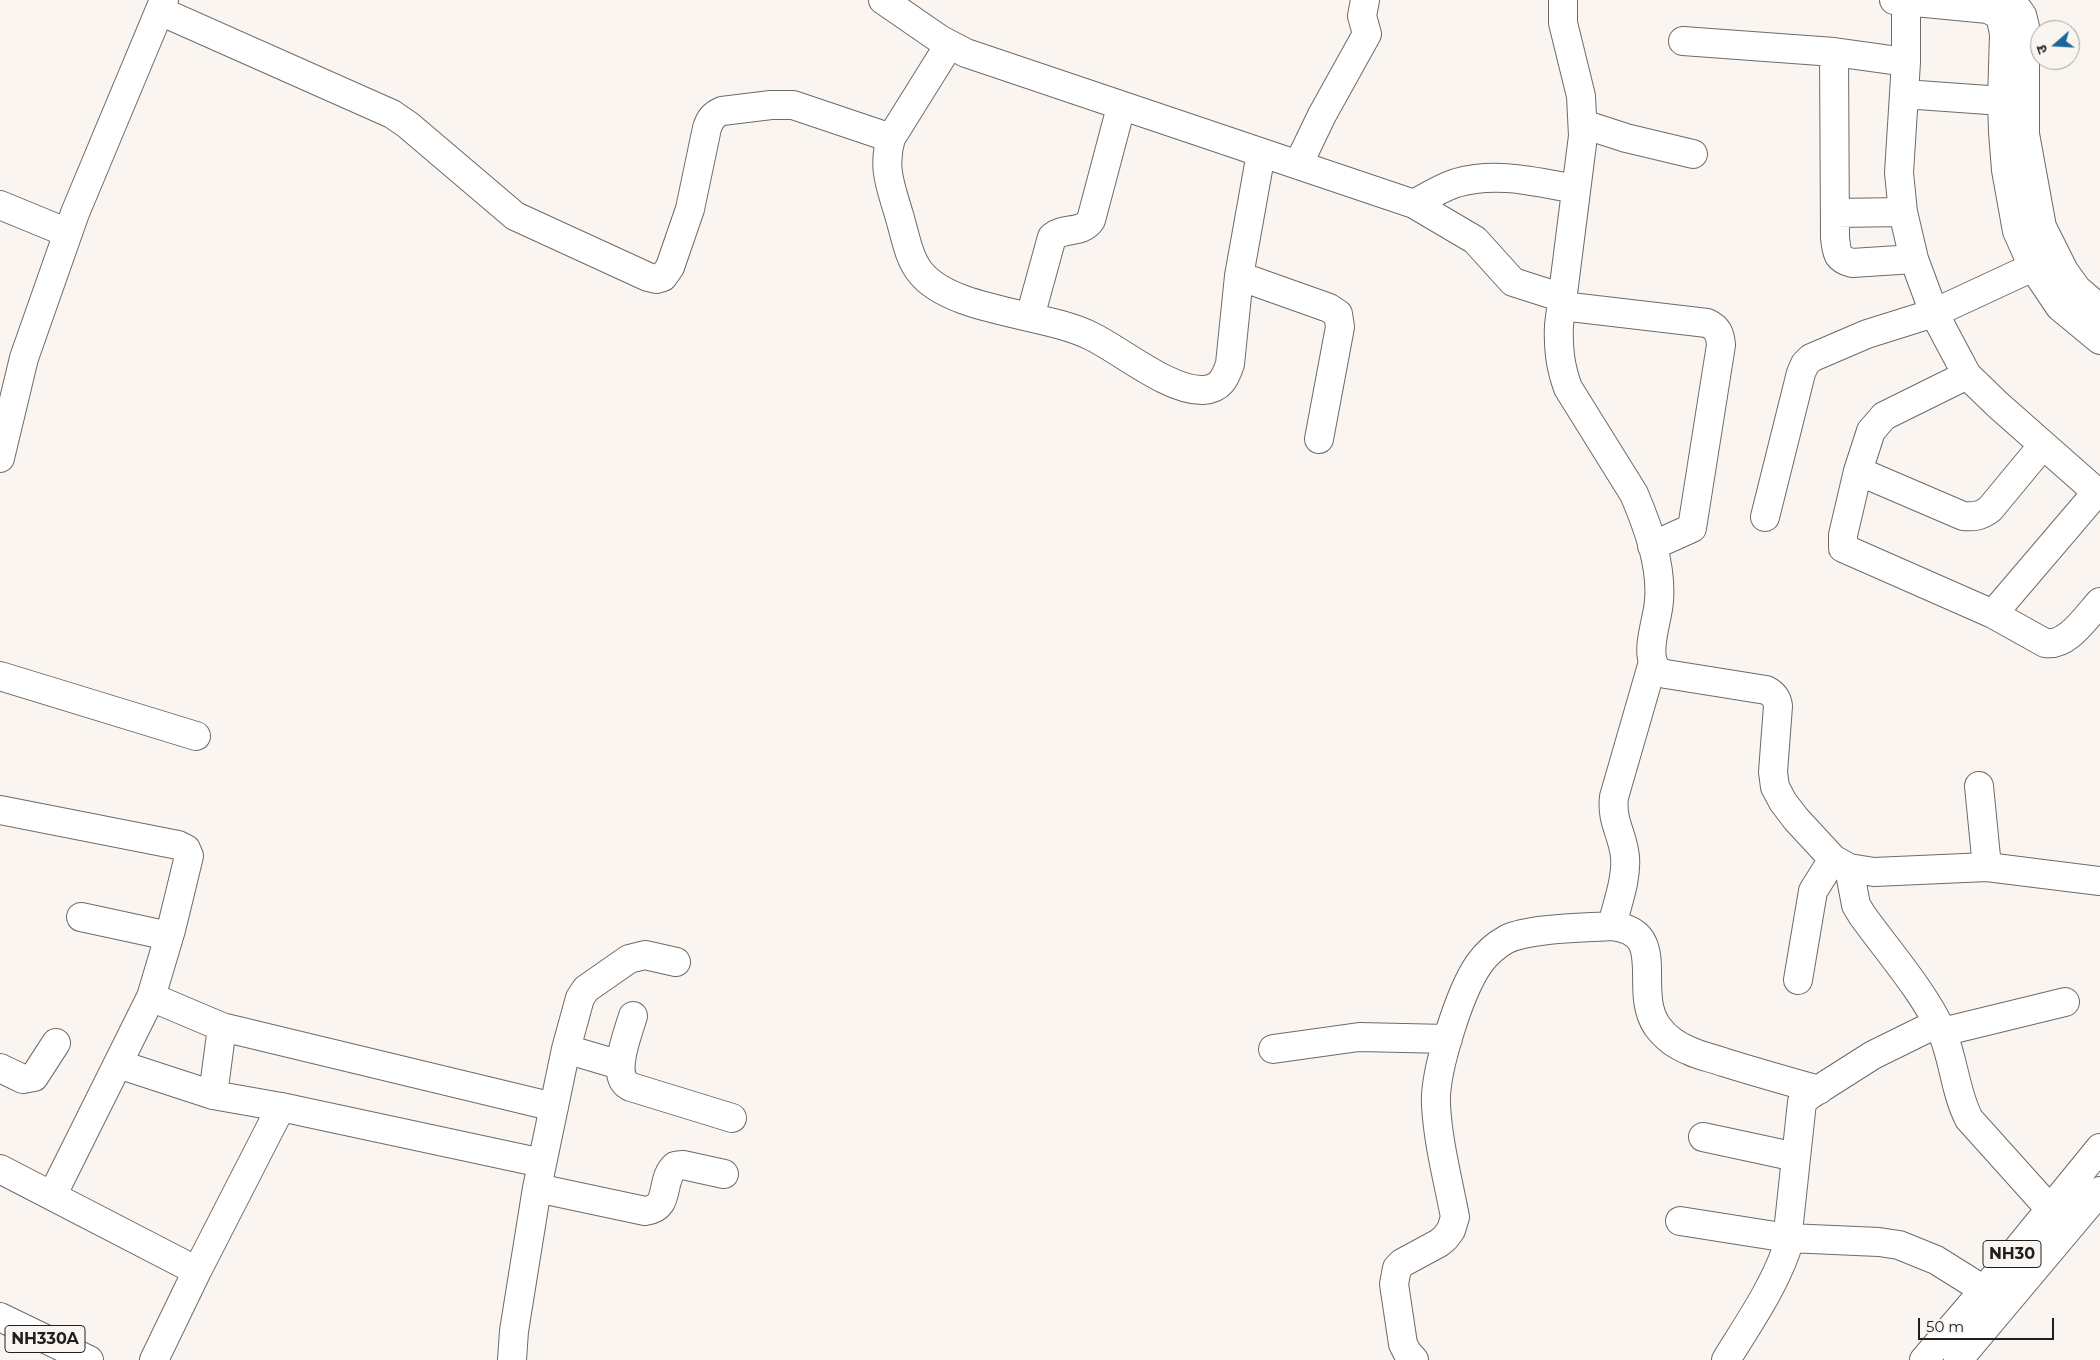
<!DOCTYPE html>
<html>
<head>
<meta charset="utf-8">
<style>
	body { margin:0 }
	#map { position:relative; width:2100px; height:1360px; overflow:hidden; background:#faf5f0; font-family:Montserrat,"Noto Sans Devanagari",sans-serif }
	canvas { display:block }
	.north { position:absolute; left:2030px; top:20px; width:50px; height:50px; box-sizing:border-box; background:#faf5f0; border:1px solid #a4a09c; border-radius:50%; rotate:251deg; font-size:14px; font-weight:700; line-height:20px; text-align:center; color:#22201f }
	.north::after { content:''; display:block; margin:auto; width:18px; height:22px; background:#1d669a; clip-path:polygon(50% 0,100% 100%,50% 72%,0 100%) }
	.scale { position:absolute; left:1918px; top:1318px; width:136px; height:22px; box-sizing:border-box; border:2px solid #22201f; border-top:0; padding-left:6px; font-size:15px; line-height:18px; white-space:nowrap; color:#22201f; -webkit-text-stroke:4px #faf5f0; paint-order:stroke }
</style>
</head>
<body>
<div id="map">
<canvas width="2100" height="1360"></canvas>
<div class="north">उ</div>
<div class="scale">50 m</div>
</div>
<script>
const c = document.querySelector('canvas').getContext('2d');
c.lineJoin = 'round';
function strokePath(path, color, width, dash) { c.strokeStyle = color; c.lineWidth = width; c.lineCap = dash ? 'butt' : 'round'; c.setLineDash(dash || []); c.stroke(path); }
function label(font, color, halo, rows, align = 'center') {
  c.font = font + ' Montserrat,sans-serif'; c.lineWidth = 4; c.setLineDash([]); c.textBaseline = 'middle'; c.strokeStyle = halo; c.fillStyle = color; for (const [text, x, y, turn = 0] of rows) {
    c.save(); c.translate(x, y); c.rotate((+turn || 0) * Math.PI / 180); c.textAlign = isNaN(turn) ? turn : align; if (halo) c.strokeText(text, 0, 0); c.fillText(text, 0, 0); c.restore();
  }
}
const minor = new Path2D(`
	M883 0 941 40 966 53 1414 204 1475 240 1513 282 1563 298
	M1563 0V23L1581 96 1583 136 1559 325C1558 348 1560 366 1568 388L1634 494C1648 527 1662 565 1659 601 1658 618 1647 646 1653 662 1655 669 1659 672 1666 674L1766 690C1774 694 1777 698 1778 706L1773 772 1775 787 1783 802 1796 819 1833 859 1849 868 1874 872 1987 867 2100 881
	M1894 0 1988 9 1997 14 2001 19 2004 34 2002 101 2003 132 2006 170 2017 231 2033 267 2060 307 2100 340
	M1906 0V62L1899 173 1903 212 1914 259 1934 313 1967 375 1998 405 2100 495
	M2011 0 2022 15 2025 27V134L2042 227 2064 271 2077 289 2100 309
	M160 11 392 114 408 125 515 216 648 277 656 279 663 277 670 267 690 209 707 128C710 119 713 115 722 111L771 105H793L891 138
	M1683 41 1834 52 1906 62
	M949 45 891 138C882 168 891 187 899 215 905 234 908 257 920 272 951 312 1046 313 1091 336 1122 351 1169 391 1203 390 1220 389 1225 379 1230 364L1239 276 1261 153
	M1834 52 1835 238C1837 252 1836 259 1852 263L1914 259
	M1904 94 2002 101
	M1583 124 1626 138 1693 154
	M1298 165 1322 115 1367 34 1362 16 1365 0
	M1414 204C1428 196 1441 188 1456 183 1496 171 1536 182 1576 189
	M0 205 68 233
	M1835 213 1903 212
	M1239 276 1329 308 1338 314 1340 327 1319 439
	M1562 306 1707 323C1718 328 1720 334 1721 345L1692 528 1652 546
	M1030 317 1052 237C1064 227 1082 234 1091 220L1121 107
	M1967 375 1884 416 1871 431 1858 471 1843 535V548L1993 614 2045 643C2067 647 2086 617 2100 602
	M0 458 24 358 75 213 164 0
	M1858 471 1963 516C1974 517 1981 516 1990 509L2043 445
	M1765 517 1801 373 1805 364 1811 358 1867 334 1934 313 2033 267
	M1993 614 2097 492
	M0 676 196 736
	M1979 786 1987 867
	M0 810 178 845 186 849 189 856 171 930 151 997 52 1196
	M1849 868 1856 905 1862 915C1887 950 1925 993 1942 1032 1954 1060 1955 1092 1969 1119L2049 1208
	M81 917 169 936
	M1612 926C1617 904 1627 879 1625 857 1623 834 1611 822 1614 797L1653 662
	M1798 980 1813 891 1833 859
	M151 997 222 1027 554 1107
	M633 1016C628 1034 609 1078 631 1087L732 1118
	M1942 1032 2065 1002
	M566 1049 620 1065
	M1273 1049 1359 1037 1448 1039
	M118 1064 213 1095 281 1107 542 1163
	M0 1068 23 1079 34 1077 56 1043
	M213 1095 222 1027
	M1703 1137 1796 1157
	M0 1169 197 1271
	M537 1188 645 1211C672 1208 659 1181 675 1166L683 1165 724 1174
	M1680 1221 1788 1238 1879 1242 1899 1245 1936 1260 1984 1290
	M154 1360 197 1271 281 1107
	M512 1360 514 1331 537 1188 566 1049 580 998 586 989 629 959 645 955 676 962
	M1414 1360 1407 1352 1403 1344 1394 1284 1397 1268 1402 1263 1439 1243 1445 1238 1451 1230 1455 1217C1448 1180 1438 1143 1436 1105 1434 1072 1460 991 1479 964 1486 954 1496 945 1507 939 1531 928 1584 928 1612 926 1670 932 1632 989 1657 1026 1665 1037 1677 1046 1690 1051 1700 1056 1712 1058 1723 1062 1755 1072 1787 1081 1819 1090
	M1726 1360C1748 1324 1772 1290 1786 1251L1802 1102 1810 1095 1873 1055 1938 1023`);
const highway = new Path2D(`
	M0 1317 89 1360
	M1924 1360 1984 1290 2100 1148
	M1958 1360 2100 1191`);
const shields = [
	[2012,1254,58],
	[45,1339,80]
];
const shieldNames = [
	["NH30",2012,1254],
	["NH330A",45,1339]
];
strokePath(minor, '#6e6a67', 30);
strokePath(highway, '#6e6a67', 30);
strokePath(minor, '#fff', 28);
strokePath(highway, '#fff', 28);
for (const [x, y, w] of shields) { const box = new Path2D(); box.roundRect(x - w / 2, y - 13.5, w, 27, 4); c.fillStyle = '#faf5f0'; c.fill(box); strokePath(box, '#22201f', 1); }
label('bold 16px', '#22201f', null, shieldNames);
</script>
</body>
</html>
